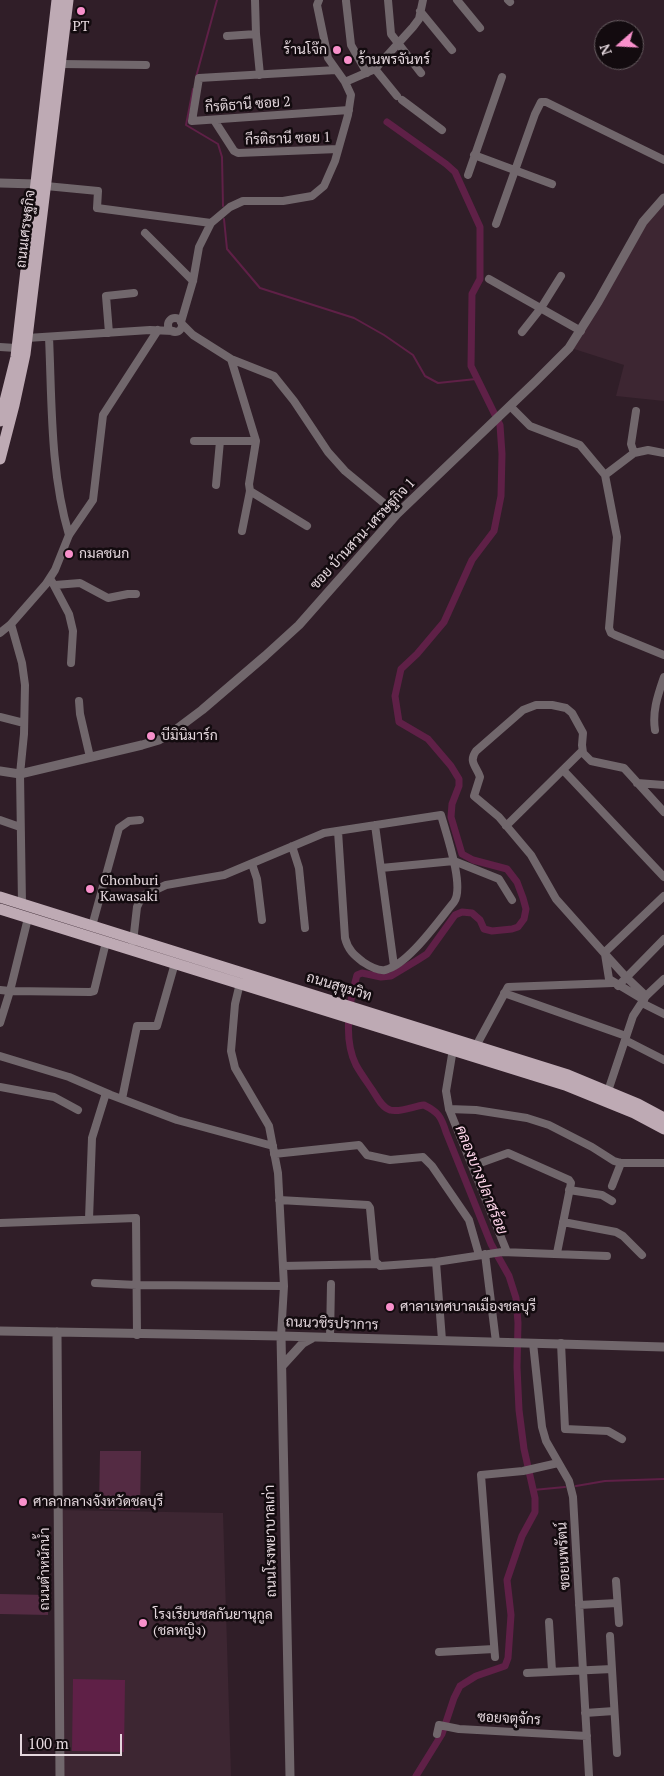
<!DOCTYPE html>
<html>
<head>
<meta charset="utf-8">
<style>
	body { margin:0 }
	#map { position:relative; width:664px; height:1776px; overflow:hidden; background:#301e28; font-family:"PT Serif",serif }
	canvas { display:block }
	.north { position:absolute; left:594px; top:20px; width:50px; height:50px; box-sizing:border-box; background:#130b0f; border:1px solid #675d61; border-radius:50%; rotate:251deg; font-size:14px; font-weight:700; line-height:20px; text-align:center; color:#e4d7dd }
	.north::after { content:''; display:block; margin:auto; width:18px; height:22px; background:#f890cb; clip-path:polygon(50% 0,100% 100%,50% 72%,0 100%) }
	.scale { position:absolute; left:20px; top:1734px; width:102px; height:22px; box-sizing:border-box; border:2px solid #e4d7dd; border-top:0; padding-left:6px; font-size:15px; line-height:18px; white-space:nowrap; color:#e4d7dd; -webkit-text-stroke:4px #130b0f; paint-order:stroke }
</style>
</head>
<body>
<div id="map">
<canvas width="664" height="1776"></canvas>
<div class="north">N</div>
<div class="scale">100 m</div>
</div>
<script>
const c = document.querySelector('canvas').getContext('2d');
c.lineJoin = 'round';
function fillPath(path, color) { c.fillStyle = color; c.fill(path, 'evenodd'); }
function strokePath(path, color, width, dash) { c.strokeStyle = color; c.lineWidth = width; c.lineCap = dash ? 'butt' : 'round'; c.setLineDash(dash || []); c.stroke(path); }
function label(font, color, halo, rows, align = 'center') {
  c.font = font + ' "PT Serif",Sarabun,serif'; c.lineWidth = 5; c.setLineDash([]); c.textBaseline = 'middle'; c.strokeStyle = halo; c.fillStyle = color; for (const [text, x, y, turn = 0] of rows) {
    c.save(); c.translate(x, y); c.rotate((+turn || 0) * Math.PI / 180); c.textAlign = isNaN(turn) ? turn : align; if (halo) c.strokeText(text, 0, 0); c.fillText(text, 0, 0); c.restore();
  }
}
const built = new Path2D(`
	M664 202V401L616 396 624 365 571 348 644 225Z
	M58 1510 223 1513 231 1776H60Z`);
const green = new Path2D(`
	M100 1451H141L140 1510 99 1509Z
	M0 1594 48 1595V1615L0 1614Z`);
const water = new Path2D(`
	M73 1679 125 1680 124 1752 72 1751Z`);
const stream = new Path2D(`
	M196 77 217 0
	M193 89 186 125 218 144 222 157 223 206
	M224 219 227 249 260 288 354 318 384 335 413 355 425 376 438 383 476 379
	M576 1486 605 1481 664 1479
	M533 1490 565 1487`);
const canal = new Path2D(`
	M387 122 446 164 455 172 480 227V279L472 294 471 366 500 425 502 454 501 496 494 531 472 560 444 622 417 654 401 669 395 696 399 722 428 739 451 766 459 779V786L452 804 451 817 462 854 473 860 507 869 517 882 523 898 526 909 524 919 518 927 512 929 492 931 484 929 480 920 472 913 462 912 455 915 427 954 416 961 391 976 381 977 362 973 357 975C349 1002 343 1039 356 1065 361 1074 367 1082 373 1091 377 1097 382 1108 390 1110 400 1113 414 1106 424 1105 438 1112 441 1116 446 1132L491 1244 509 1276 516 1298 518 1323 517 1367 519 1410 524 1449 535 1498V1512L522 1536 507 1580 511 1615 508 1658 505 1666 476 1676 460 1686 454 1698 442 1734 416 1776`);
const minor = new Path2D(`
	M255 0 256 34 260 75
	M388 0 391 34 421 73
	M457 0 480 28
	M508 0 510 2
	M346 1 351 45 367 73
	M420 11 452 50
	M227 36 256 34
	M60 64 146 65
	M375 69 397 96
	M336 70 199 78 192 121 349 110
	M345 82 375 69 413 27 419 19 423 0
	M402 100 442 130
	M214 120 234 151 238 153 338 149 337 153
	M474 155 552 184
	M468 175 502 77
	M46 186 98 191 97 208 211 223
	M496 224 535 114 541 102H546L664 160
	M145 233 193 281
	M489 279 581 331
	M168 325a7 7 0 1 1 14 0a7 7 0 1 1-14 0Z
	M181 322 193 281 199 247 211 223 230 207 243 201H283L312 196 324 186 335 161 348 115 351 95 345 82 328 58 317 5 319 0
	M182 324 193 335 231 359 274 376 294 401 328 452 345 471 397 514
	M522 332 541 308 561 276
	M109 333 106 296 134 293
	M49 337C52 402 50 471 69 535
	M27 338 150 330 173 331
	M0 347 16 348
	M231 359 256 441 249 484 250 491 242 531
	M510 406 530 426 580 445 605 475 617 537 609 628 611 633 615 635 664 655
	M194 441H256
	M634 453 648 450 664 453
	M605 475 634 453 631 444 636 411
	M216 485 220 441
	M250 491 307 526
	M50 578 69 614 73 631 71 663
	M55 585 80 583 108 598 128 594H136
	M11 624 22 663 25 685 24 734 20 774 22 904
	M0 633 11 624 46 584 55 570 69 535 93 500 103 415 158 330
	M79 701 80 714 90 757
	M0 717 24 723
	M655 730C652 711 658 695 664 677
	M563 770 664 877
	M637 783 664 785
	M0 820 20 827
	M375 825 394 966
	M506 826 582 751
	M292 846 299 868 305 928
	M252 864 257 879 262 920
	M381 868 454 861 499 879 512 900
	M92 926 119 828 129 821 140 820
	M133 942 137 907 142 896 166 885 224 875 324 833C363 827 402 821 441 815 446 833 465 887 454 902 439 920 408 965 385 970 378 971 369 966 363 962 354 955 348 950 345 938L338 831
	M604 953 664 896
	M606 955 626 977 646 996
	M240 983 235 1004 231 1051 235 1068 269 1126 278 1173 284 1286 281 1336
	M618 986 664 939
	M0 990 10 991 90 992 94 991 106 942
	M504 993 626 1036
	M644 1000 609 979 605 954 556 899 531 855 499 817 474 796 480 777C477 767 468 762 476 751L523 710 536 705H552L566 708 572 713 583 733 582 745 583 753 591 761 624 768 664 812
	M642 1003 664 1014
	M0 1023 10 991 28 918
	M625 1040 664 1060
	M476 1046 508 987 613 983
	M453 1049 446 1091 449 1109 507 1252
	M0 1056 69 1077 111 1095 177 1120 273 1146
	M0 1087 54 1097 78 1110
	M608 1091 633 1016 646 996 664 979
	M122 1099 137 1026H157L175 963
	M449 1109 476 1110 527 1118 549 1125 592 1147 614 1161 621 1163H664
	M274 1154 359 1145 367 1155 390 1160 423 1157 432 1166 469 1220 479 1255
	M472 1166 508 1153 569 1180 571 1183 557 1253
	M612 1186 621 1163
	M569 1190 602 1195 612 1201
	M279 1200 368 1205 370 1208 375 1261 380 1266 436 1262 502 1252 607 1256
	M89 1219 92 1138 106 1093
	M563 1222 616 1232 623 1236 642 1255
	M0 1223 136 1218 137 1335
	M485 1254 496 1342
	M436 1262 442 1340
	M283 1266 377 1264
	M95 1283 137 1285 284 1286
	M330 1338 331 1284
	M533 1343 542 1427 546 1441 569 1481 573 1497 589 1776
	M561 1343 565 1429 608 1431 622 1439
	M616 1581 619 1623
	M579 1605 617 1603
	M549 1622 552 1671
	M610 1636 617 1753
	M439 1652 494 1649
	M495 1657 481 1475 523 1471 558 1463
	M527 1673 612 1669
	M585 1713 614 1711
	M437 1734 439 1725 459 1729 587 1736`);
const tertiary = new Path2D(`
	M0 183 36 184
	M0 771 20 774 142 745 159 740 174 731 202 710 265 656 299 625 397 514 536 381 569 348 598 302 643 222 664 198
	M0 1331 281 1336 664 1347
	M57 1332 60 1776
	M281 1336 290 1776
	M282 1366 303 1343 312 1338`);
const primary = new Path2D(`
	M0 421 16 357 57 0
	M0 459 14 405 25 354 68 0
	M0 897 568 1075 638 1104 664 1118
	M0 909 565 1085 634 1113 664 1129`);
const markers = [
	[81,11,5,"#f890cb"],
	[337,50,5,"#f890cb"],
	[348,60,5,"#f890cb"],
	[69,554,5,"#f890cb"],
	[151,736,5,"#f890cb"],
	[90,889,5,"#f890cb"],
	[390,1307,5,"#f890cb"],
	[23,1502,5,"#f890cb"],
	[143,1623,5,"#f890cb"]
];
const poiNames = [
	["PT",81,27,"center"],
	["ร้านโจ๊ก",327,50,"right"],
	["ร้านพรจันทร์",358,60],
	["กมลชนก",79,554],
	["บีมินิมาร์ก",161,736],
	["Chonburi",100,881],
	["Kawasaki",100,897],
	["ศาลาเทศบาลเมืองชลบุรี",400,1307],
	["ศาลากลางจังหวัดชลบุรี",33,1502],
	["โรงเรียนชลกันยานุกูล",153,1615],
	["(ชลหญิง)",153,1631]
];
const streetNames = [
	["กีรติธานี ซอย 2",248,105,-4],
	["กีรติธานี ซอย 1",288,139,-2],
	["ถนนเศรษฐกิจ",26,229,-83],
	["ซอย บ้านสวน-เศรษฐกิจ 1",363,534,-47],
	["ถนนสุขุมวิท",339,987,17],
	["ถนนวชิรปราการ",332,1324,2],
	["ถนนโรงพยาบาลเก่า",271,1541,-91],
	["ซอยนพรัตน์",564,1556,-93],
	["ถนนตำหนักน้ำ",45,1569,-90],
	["ซอยจตุจักร",509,1719,3]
];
const waterNames = [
	["คลองบางปลาสร้อย",481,1180,68]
];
fillPath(built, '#3d2632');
fillPath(green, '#542b43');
fillPath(water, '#5f2047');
strokePath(stream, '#5f2047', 2);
strokePath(canal, '#5f2047', 7);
strokePath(minor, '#71676c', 8);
strokePath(tertiary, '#71676c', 9);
strokePath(primary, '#beaab4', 11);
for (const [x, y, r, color] of markers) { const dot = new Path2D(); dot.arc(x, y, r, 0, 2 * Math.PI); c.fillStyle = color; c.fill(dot); strokePath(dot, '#130b0f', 2); }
label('14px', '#e4d7dd', '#130b0f', poiNames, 'left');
label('14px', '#e4d7dd', '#130b0f', streetNames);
label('italic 15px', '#ffd6eb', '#130b0f', waterNames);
</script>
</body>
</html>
